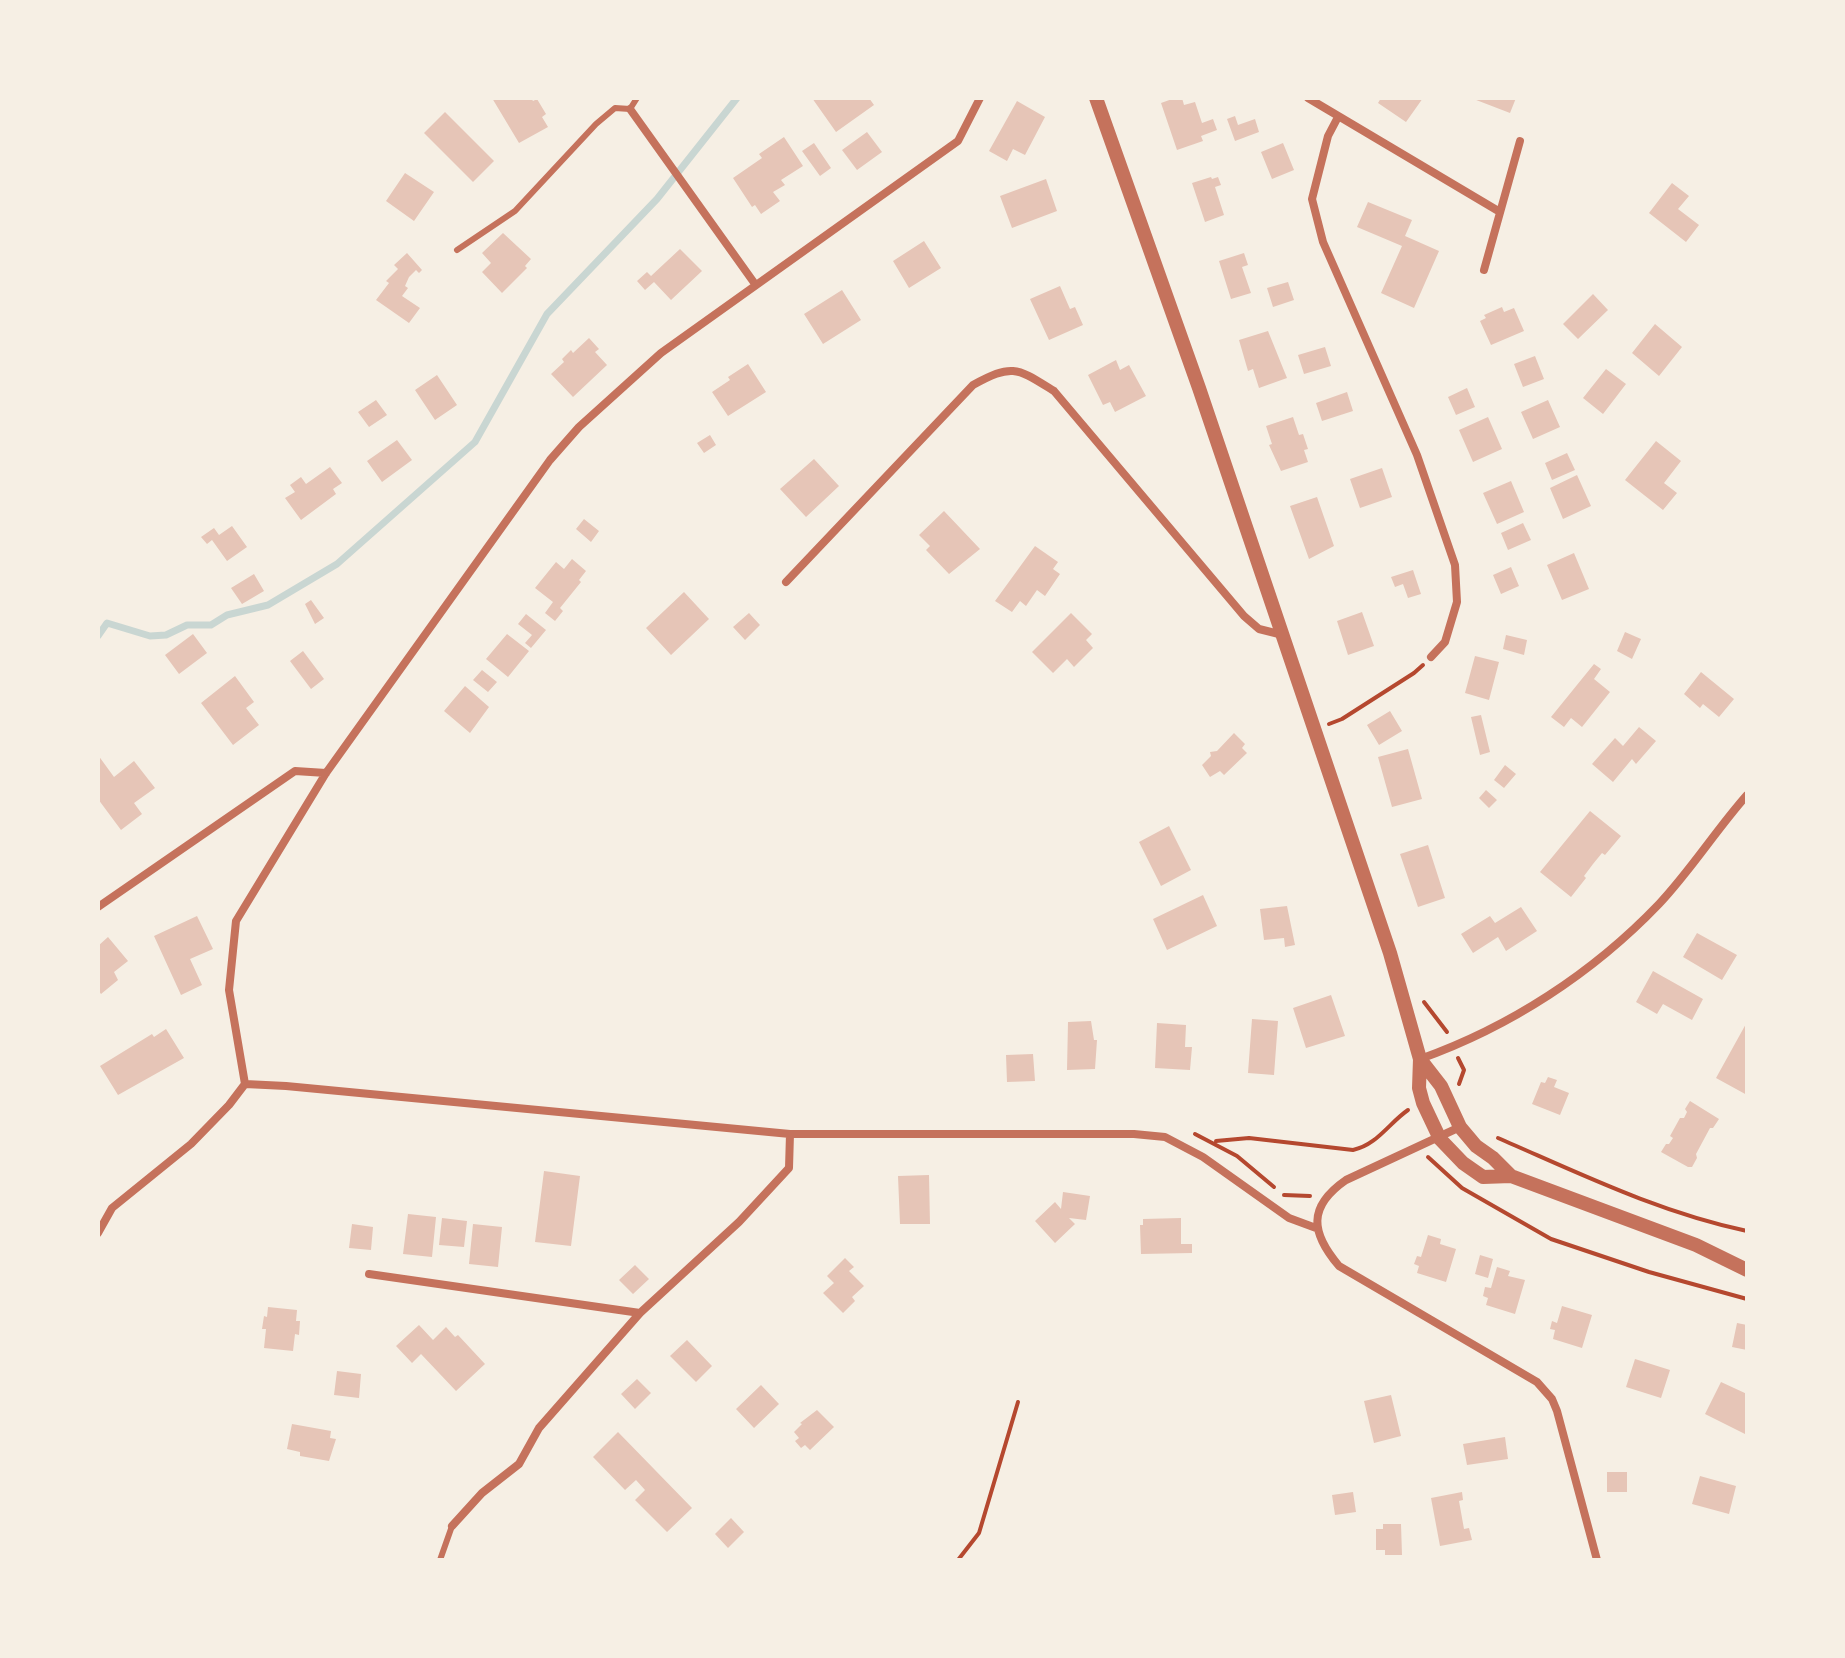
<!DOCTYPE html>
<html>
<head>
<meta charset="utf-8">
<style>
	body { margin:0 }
	#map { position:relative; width:1845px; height:1658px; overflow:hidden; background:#f6efe4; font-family:"Varela Round",sans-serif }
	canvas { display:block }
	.frame { position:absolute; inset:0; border:100px solid #f6efe4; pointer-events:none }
</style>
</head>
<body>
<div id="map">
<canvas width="1845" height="1658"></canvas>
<div class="frame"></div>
</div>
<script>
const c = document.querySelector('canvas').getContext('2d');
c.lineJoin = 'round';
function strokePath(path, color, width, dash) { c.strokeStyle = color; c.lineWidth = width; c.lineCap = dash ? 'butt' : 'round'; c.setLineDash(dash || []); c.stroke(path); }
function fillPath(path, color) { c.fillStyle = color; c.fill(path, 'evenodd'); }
const stream = new Path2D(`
	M98 636 107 623 150 636 166 635 187 625H211L227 615 268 605 337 564 475 442 547 314 657 199 737 98`);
const building = new Path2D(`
	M492 98H531L533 101 537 99 546 114 542 117 548 127 519 143Z
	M812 98H869L874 105 836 132Z
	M1175 98H1182L1184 105 1195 102 1202 123 1213 119 1217 130 1201 136 1203 141 1177 150 1161 103Z
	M1381 98H1423L1406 122 1378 103Z
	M1471 98H1516L1510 113Z
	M1017 101 1045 117 1025 155 1013 149 1007 161 989 151Z
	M445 112 494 161 473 182 424 133Z
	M1235 116 1238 125 1255 119 1259 132 1235 141 1227 119Z
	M867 132 882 152 857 170 842 150Z
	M784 137 803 166 781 180 785 185 773 192 780 201 761 214 755 205 752 207 733 178 762 158 759 154Z
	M814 143 831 168 820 176 802 151Z
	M1283 143 1294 170 1272 179 1261 152Z
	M405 173 434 192 414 221 386 201Z
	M1211 177 1212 179 1218 177 1221 185 1215 187 1224 215 1205 222 1192 183Z
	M1046 179 1057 211 1012 228 1000 196Z
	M1672 183 1689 196 1678 209 1699 225 1686 242 1649 213Z
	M1368 202 1412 220 1405 236 1439 251 1414 308 1381 293 1402 246 1357 227Z
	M503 233 531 259 525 266 527 268 502 293 482 272 491 263 482 253Z
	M924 241 941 268 909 288 893 261Z
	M680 249 702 271 671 300 654 282 645 290 637 281 647 272 651 276Z
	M407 253 422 270 419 273 416 270 409 277 405 286 408 288 402 296 420 308 409 323 376 300 389 283 386 281 398 269 394 265Z
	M1244 253 1248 265 1242 267 1251 293 1231 299 1219 261Z
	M1288 282 1294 300 1273 307 1267 288Z
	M1060 286 1070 309 1075 307 1083 325 1049 340 1030 299Z
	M842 290 861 320 823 344 804 314Z
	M1593 294 1608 310 1578 339 1563 324Z
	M1502 307 1504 312 1514 308 1524 331 1491 345 1480 321 1486 318 1484 315Z
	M1655 324 1682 347 1659 376 1632 353Z
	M1268 331 1287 378 1259 388 1253 369 1248 371 1239 340Z
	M589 338 599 349 595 352 607 365 573 397 551 374 564 362 562 359 571 350 573 353Z
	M1325 347 1331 366 1304 374 1298 355Z
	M1535 356 1544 379 1523 387 1514 364Z
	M1116 360 1120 370 1129 365 1146 396 1115 412 1110 402 1103 405 1088 375Z
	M748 364 766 392 728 416 712 392 730 380 728 377Z
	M1606 369 1626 384 1603 414 1583 398Z
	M437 375 457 405 435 420 415 390Z
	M1467 388 1475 407 1456 415 1448 397Z
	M1347 392 1353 411 1322 421 1316 403Z
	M376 400 387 415 369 427 358 412Z
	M1548 400 1560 427 1533 439 1521 412Z
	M1293 417 1299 435 1303 434 1308 449 1304 450 1308 462 1281 471 1269 445 1272 444 1266 426Z
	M1488 417 1502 449 1473 462 1459 430Z
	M710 435 716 445 704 453 697 443Z
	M397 440 412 460 382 482 367 461Z
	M1656 441 1681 461 1664 483 1677 493 1663 510 1625 480Z
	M1567 453 1575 470 1552 480 1545 463Z
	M814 459 839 486 806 517 780 489Z
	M330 467 342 483 333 489 336 494 301 520 285 498 295 492 290 485 301 477 306 484Z
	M1382 468 1392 497 1360 508 1350 479Z
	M1577 475 1591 506 1563 519 1550 488Z
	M1511 481 1524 512 1497 524 1483 493Z
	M1317 497 1334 546 1309 559 1290 506Z
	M944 511 980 549 949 574 926 550 930 546 919 535Z
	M584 519 599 531 591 542 576 529Z
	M1523 523 1531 540 1508 550 1501 533Z
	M232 526 247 547 227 561 212 540 207 544 201 537 214 528 219 535Z
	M1035 546 1058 562 1053 569 1060 574 1045 596 1037 590 1026 606 1020 601 1012 612 995 601Z
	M1574 553 1589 589 1562 600 1547 565Z
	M572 559 586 571 579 580 581 582 560 608 563 611 555 621 545 613 553 602 535 588 556 562 564 569Z
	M1511 567 1519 586 1501 594 1493 575Z
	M1413 570 1421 594 1408 598 1403 584 1395 587 1391 577Z
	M254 574 264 591 242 604 231 588Z
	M684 592 709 619 671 655 646 628Z
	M311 600 324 618 315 624 305 604Z
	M1362 612 1374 646 1348 655 1337 621Z
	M749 613 760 625 745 640 733 627Z
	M1071 613 1092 634 1086 640 1093 648 1074 667 1067 659 1053 673 1032 652Z
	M526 614 546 630 531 648 525 643 532 635 518 624Z
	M1625 632 1641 639 1632 659 1617 651Z
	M193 634 207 653 179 674 165 655Z
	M507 634 529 651 508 677 486 659Z
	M1506 635 1527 640 1524 655 1503 649Z
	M303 651 324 679 311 689 290 661Z
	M1475 656 1499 662 1489 700 1465 693Z
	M1594 664 1601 669 1594 679 1610 692 1582 727 1571 718 1564 727 1551 717Z
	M482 670 497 682 488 692 473 680Z
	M1701 672 1734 699 1719 717 1703 704 1700 708 1684 694Z
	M235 676 254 702 246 708 259 725 233 745 201 703Z
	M465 686 489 707 470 733 444 711Z
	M1390 711 1402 731 1379 745 1367 725Z
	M1481 715 1490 752 1480 755 1471 717Z
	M1639 727 1656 741 1636 764 1632 759 1613 782 1592 764 1615 738 1623 746Z
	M1234 733 1245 744 1242 748 1247 753 1224 775 1220 771 1210 777 1202 765 1211 756 1210 752 1217 751Z
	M1408 749 1422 799 1392 807 1378 757Z
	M98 755 114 777 134 761 155 788 134 803 142 814 121 830 98 799Z
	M1505 765 1516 774 1504 788 1494 780Z
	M1486 790 1497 800 1489 808 1479 798Z
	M1590 811 1621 836 1605 855 1602 853 1593 864 1584 876 1586 878 1571 897 1540 872Z
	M1169 826 1191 870 1161 886 1139 842Z
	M1428 845 1445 898 1418 907 1400 854Z
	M1203 895 1217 926 1167 950 1153 919Z
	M1287 906 1295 945 1285 947 1284 938 1264 940 1260 909Z
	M1521 907 1537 931 1506 951 1498 937 1473 953 1461 934 1490 916 1495 923Z
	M197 916 213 949 190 959 202 985 181 995 154 936Z
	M1697 933 1737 955 1722 980 1683 957Z
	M108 937 128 961 114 972 118 980 101 994 98 990V946Z
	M1653 971 1703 999 1692 1020 1663 1004 1657 1014 1636 1002Z
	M1331 995 1345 1036 1306 1048 1293 1008Z
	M1252 1019 1278 1021 1274 1075 1248 1073Z
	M1091 1021 1094 1040H1097L1095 1069 1067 1070 1068 1022Z
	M1747 1022V1095L1716 1078Z
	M1157 1023 1186 1025 1185 1047H1192L1190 1070 1155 1068Z
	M166 1029 184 1058 118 1095 100 1066 152 1034 154 1037Z
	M1033 1054 1035 1081 1007 1082 1006 1055Z
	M1548 1077 1557 1080 1554 1087 1569 1093 1560 1115 1532 1104 1541 1082 1545 1083Z
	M1690 1101 1719 1119 1713 1128H1710L1696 1154 1697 1158 1692 1167H1688L1661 1152 1666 1144H1669L1673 1138 1670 1136 1680 1118H1684L1687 1112 1685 1109Z
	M544 1171 580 1176 571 1246 535 1242Z
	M929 1175 930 1224H900L898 1176Z
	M1063 1192 1090 1196 1086 1220 1069 1218 1075 1224 1055 1243 1035 1221 1055 1202 1061 1209Z
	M408 1214 436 1217 432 1257 403 1254Z
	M442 1218 467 1221 464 1247 439 1245Z
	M1181 1218V1244H1192V1253L1141 1254 1140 1225H1143V1219Z
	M352 1224 373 1227 371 1250 349 1248Z
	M473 1224 502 1227 498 1267 469 1264Z
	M1428 1235 1441 1239 1440 1244 1456 1249 1446 1282 1417 1273 1419 1266 1414 1264 1417 1256 1421 1257Z
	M1480 1255 1493 1259 1488 1278 1475 1274Z
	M845 1258 854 1267 849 1271 864 1286 852 1297 855 1301 843 1313 823 1293 834 1283 827 1276Z
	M635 1265 649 1279 633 1294 619 1280Z
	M1497 1267 1510 1271 1508 1276 1525 1280 1515 1314 1486 1305 1488 1298 1483 1296 1485 1287 1491 1288Z
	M1562 1306 1592 1315 1582 1348 1553 1339 1555 1330 1550 1329 1552 1321 1557 1323Z
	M268 1307 297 1310 296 1321H300L299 1335 295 1334 293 1351 264 1348 266 1329H262L264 1316 267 1317Z
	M1737 1323 1747 1325V1350L1732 1347Z
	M419 1325 433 1340 446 1327 455 1337 458 1335 485 1364 456 1391 421 1354 412 1363 396 1346Z
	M687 1340 712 1366 696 1382 670 1356Z
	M1635 1359 1670 1370 1661 1398 1626 1387Z
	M337 1371 361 1374 359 1398 334 1395Z
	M637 1379 651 1393 635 1409 621 1394Z
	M1721 1382 1747 1394V1435L1705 1414Z
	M761 1385 779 1404 754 1428 736 1409Z
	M1391 1395 1401 1436 1374 1443 1364 1401Z
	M817 1410 834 1427 810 1450 805 1445 801 1448 795 1441 799 1438 794 1432 802 1424 800 1423Z
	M292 1424 331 1431 330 1438 336 1439 329 1461 300 1456V1452L287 1449Z
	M618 1432 692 1508 667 1532 635 1500 645 1490 636 1480 625 1490 593 1457Z
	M1505 1437 1508 1459 1467 1465 1463 1444Z
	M1607 1472H1627V1492H1607Z
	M1700 1476 1736 1486 1729 1514 1692 1504Z
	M1353 1492 1356 1512 1335 1515 1332 1495Z
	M1462 1492 1463 1500 1459 1501 1464 1529 1469 1528 1472 1540 1440 1546 1431 1498Z
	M731 1518 744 1532 728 1548 715 1534Z
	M1383 1524H1401L1402 1555H1385V1550H1376V1529H1383Z`);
const path = new Path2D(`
	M1329 724 1342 719 1414 673 1423 665
	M1424 1002 1447 1032
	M1458 1058 1464 1070 1459 1084
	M1195 1134 1237 1156 1274 1187
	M1498 1138C1581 1174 1658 1212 1747 1231
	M1216 1141 1249 1138 1353 1150C1377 1145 1389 1123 1408 1110
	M1428 1157 1462 1188 1551 1239 1649 1272 1747 1299
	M1284 1195 1310 1196
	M958 1560 979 1533 1018 1402`);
const service = new Path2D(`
	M457 250 515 211 596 124 615 108 630 109 637 98
	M440 1560 452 1526`);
const minor = new Path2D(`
	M1308 98 1500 212
	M630 109 755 284
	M1338 117 1328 136 1312 199 1323 242 1417 455 1455 565 1457 602 1445 642 1431 657
	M1484 270 1520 141
	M786 582 973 385C1013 363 1017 368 1054 391L1244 616 1259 629 1283 635
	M98 907 295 771 326 773
	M1420 1059C1510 1027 1593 973 1659 904 1691 870 1716 830 1747 795
	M245 1084 286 1086 790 1134H1134L1165 1137 1203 1157 1289 1218 1316 1228
	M1460 1127 1346 1180C1307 1207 1311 1233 1339 1266L1537 1382 1552 1399 1557 1411 1597 1560
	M98 1233 112 1208 191 1144 229 1105 245 1084 229 990 236 921 326 773 550 460 579 427 661 353 958 141 980 98
	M369 1274 640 1313
	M452 1526 482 1493 519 1464 539 1428 640 1313 739 1222 789 1168 790 1134`);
const tertiary = new Path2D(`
	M1096 98 1199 388 1390 953 1420 1059 1419 1088 1423 1103 1440 1139 1463 1163 1483 1177 1511 1176 1696 1245 1747 1270
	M1420 1059 1441 1086 1460 1127 1476 1146 1493 1158 1511 1176`);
strokePath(stream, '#c9d6d2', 7);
fillPath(building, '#e6c5b7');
strokePath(path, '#b5482f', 4);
strokePath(service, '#c5725c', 6);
strokePath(minor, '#c5725c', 8);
strokePath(tertiary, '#c5725c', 14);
</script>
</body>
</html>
